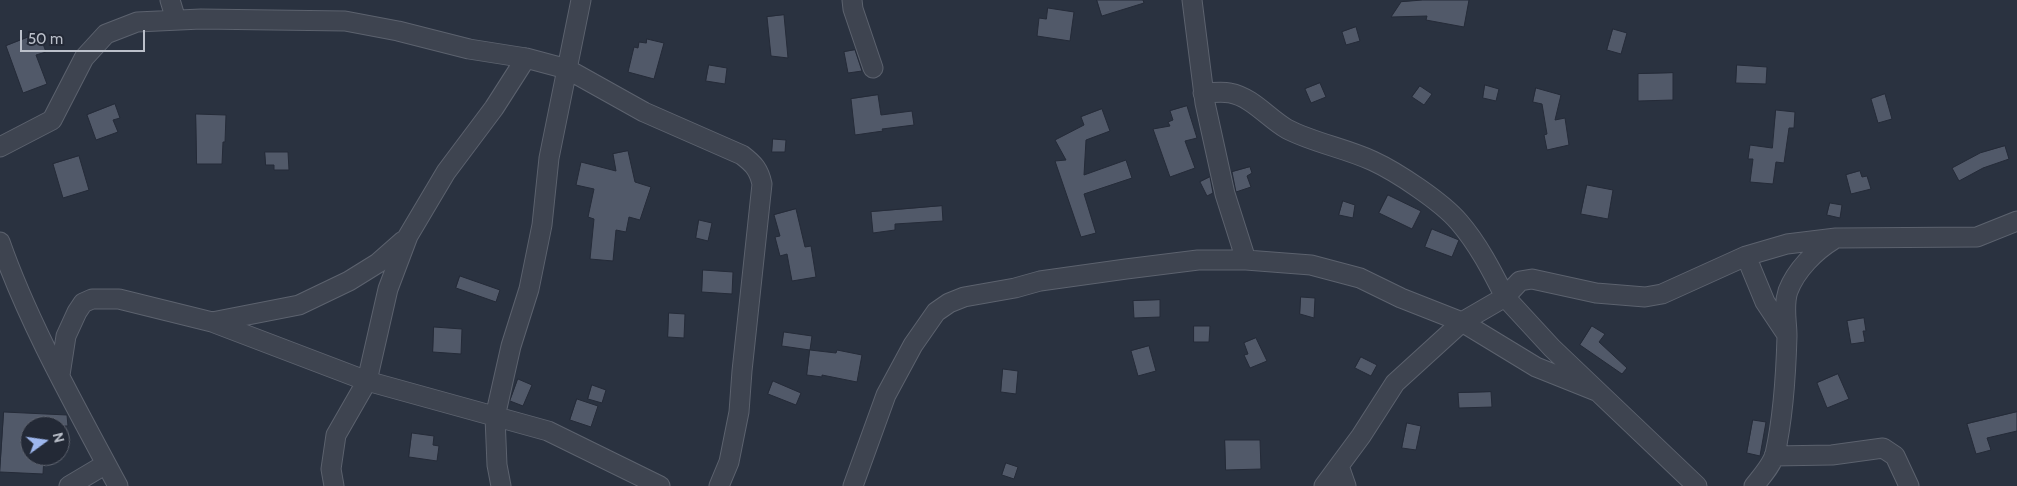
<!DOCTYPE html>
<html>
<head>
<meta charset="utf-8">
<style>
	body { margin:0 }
	#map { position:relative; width:2017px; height:486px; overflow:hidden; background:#2a3240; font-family:Cabin,sans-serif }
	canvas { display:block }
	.north { position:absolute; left:20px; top:416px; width:50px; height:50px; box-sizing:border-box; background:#232936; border:1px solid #606571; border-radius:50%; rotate:76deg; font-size:14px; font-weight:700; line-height:20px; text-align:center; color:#bbc0ca }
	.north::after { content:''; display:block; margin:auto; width:18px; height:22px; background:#9db6ed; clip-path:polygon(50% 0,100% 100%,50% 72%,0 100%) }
	.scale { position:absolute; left:20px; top:30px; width:125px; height:22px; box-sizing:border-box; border:2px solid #bbc0ca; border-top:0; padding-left:6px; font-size:15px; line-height:18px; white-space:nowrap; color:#bbc0ca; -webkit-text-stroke:4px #232936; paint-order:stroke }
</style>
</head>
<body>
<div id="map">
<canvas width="2017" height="486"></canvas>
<div class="north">N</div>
<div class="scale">50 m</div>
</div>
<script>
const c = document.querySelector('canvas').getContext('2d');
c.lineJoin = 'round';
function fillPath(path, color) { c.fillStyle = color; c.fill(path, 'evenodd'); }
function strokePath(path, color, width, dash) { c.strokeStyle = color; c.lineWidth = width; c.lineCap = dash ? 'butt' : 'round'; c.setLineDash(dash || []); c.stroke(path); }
const building = new Path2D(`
	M1097 0H1143L1144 3 1102 16Z
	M1423 0H1469L1464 27 1426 20 1427 16 1391 17 1401 2Z
	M1048 8 1074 12 1070 41 1037 36 1039 18 1046 19Z
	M784 15 788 58 771 56 767 17Z
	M1356 27 1360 41 1346 45 1342 32Z
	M1613 29 1627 33 1621 54 1607 50Z
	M39 33 46 52 36 55 47 84 23 93 6 46Z
	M647 39 664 43 654 79 628 72 634 47 638 48 639 42 646 43Z
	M855 50 862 71 848 73 844 52Z
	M709 65 727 68 725 84 706 81Z
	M1737 65 1767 67 1766 84 1736 83Z
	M1673 73V100L1638 101V74Z
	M1320 83 1326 97 1311 103 1305 89Z
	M1485 85 1499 89 1496 101 1483 98Z
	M1420 86 1432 94 1424 105 1412 97Z
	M1536 88 1561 95 1555 120 1565 118 1569 145 1547 150 1544 135 1547 134 1542 104 1533 102Z
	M1885 94 1892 119 1878 123 1871 99Z
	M878 95 881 115 912 111 914 125 882 129 883 131 855 135 851 99Z
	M115 104 120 118 113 120 118 132 96 140 87 115Z
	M1187 106 1197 138 1185 141 1195 168 1170 177 1153 129 1170 126 1168 122 1173 120 1170 111Z
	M1102 109 1110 131 1086 140 1084 175 1126 160 1132 178 1084 194 1096 233 1081 237 1055 161 1066 160 1055 140 1084 125 1081 117Z
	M1776 110 1795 112 1794 128H1789L1784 163 1776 162 1773 184 1750 182 1753 159H1748L1750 145 1772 148Z
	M196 114 226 115 225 142H223L222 164H197Z
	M773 139 786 140 785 152H772Z
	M2005 146 2009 159 1983 168 1959 181 1952 168 1980 153Z
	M628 151 635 182 651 187 640 220 629 217 626 232 616 230 613 261 590 259 594 219 588 217 594 189 576 185 581 162 616 171 613 154Z
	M265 152H288L289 170H274V165H266Z
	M79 156 89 190 63 198 53 164Z
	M1250 167 1252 173 1247 176 1251 187 1236 192 1232 172Z
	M1860 171 1862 177 1867 176 1871 189 1851 194 1846 175Z
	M1210 177 1213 193 1207 196 1200 182Z
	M1587 185 1613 190 1608 219 1581 214Z
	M1388 195 1421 211 1412 229 1379 213Z
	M1343 201 1355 205 1353 218 1339 215Z
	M1830 203 1842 205 1840 218 1827 215Z
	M942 206 943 221 895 224V230L873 233 871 212Z
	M796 209 805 247 811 246 816 277 792 281 787 254 780 256 775 237 780 236 774 215Z
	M699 220 712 223 708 241 696 238Z
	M1432 229 1459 240 1452 257 1425 247Z
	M703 270 733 272 732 294 702 292Z
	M460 276 500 290 496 302 456 288Z
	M1301 297 1315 298 1314 318 1300 314Z
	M1160 300V317L1134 318 1133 301Z
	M669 313 685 314 684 338 668 337Z
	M1864 318 1866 331H1863L1865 342 1851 344 1847 321Z
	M1194 326H1210L1209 342H1194Z
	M1592 326 1605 334 1599 342 1627 368 1622 374 1580 345Z
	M434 327 462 329 461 354 433 352Z
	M784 332 812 336 810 350 782 346Z
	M1256 338 1267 361 1250 368 1244 355 1248 354 1244 343Z
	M1149 346 1156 371 1138 376 1131 351Z
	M810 350 836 353 837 350 862 355 857 382 822 375V377L807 375Z
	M1361 357 1377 365 1371 376 1355 368Z
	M1003 369 1018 371 1016 394 1001 392Z
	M1838 374 1849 399 1827 408 1817 383Z
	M518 379 532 385 523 406 510 401Z
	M773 381 801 393 796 405 768 394Z
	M592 385 606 390 602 403 588 399Z
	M1491 392 1492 407 1459 408 1458 393Z
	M577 399 598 406 591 427 570 420Z
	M4 412 67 415 68 426H30V456H44L43 474 0 472Z
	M2017 412V431L1987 438 1991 450 1976 454 1967 424Z
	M1753 420 1766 422 1760 456 1747 453Z
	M1407 423 1421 426 1416 450 1402 448Z
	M412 433 434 436 433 445 439 446 437 461 409 457Z
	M1225 440H1260L1261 469 1226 470Z
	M1006 463 1018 467 1014 479 1002 475Z`);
const street = new Path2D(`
	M170 0 176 20
	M852 0 853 9 873 68
	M1192 0 1205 103 1225 194 1246 260
	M1203 93C1212 93 1221 91 1230 93 1252 97 1268 118 1287 129 1314 143 1345 148 1373 161 1397 172 1442 202 1459 222 1478 244 1492 271 1505 297L1520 281 1532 279 1596 293 1645 297 1662 294 1746 256 1787 244 1836 238 1977 237 2017 221
	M0 147 52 120 84 58 106 34 137 22 201 19 345 21 398 31 469 49 526 58 567 69 644 112 742 155C754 164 759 170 762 184L742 371 739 412 729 462 719 486
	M0 242C29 325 77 409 118 486
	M1746 256 1765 302 1785 332
	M212 322 299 305 349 281 378 263 403 241
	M60 375 66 336 77 312 83 303 92 299H119L212 322 367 381 548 431 660 486
	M1774 456 1832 455 1883 448 1895 456 1909 486
	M1339 466 1346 486
	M69 486 106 464
	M334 486 331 469 336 435 367 381 388 289 408 236 446 172 494 108 526 58
	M501 486 497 465 495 417 511 346 529 289 542 225 549 158 581 0
	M853 486 886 395 913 345 936 312 949 303 964 297 1015 288 1040 281 1126 269 1198 260H1246L1311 265 1360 278 1401 298 1462 322 1536 367 1596 391
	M1324 486 1361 436 1395 383 1462 322 1505 297 1552 348 1697 486
	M1754 486C1761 477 1772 465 1775 454 1783 418 1786 373 1787 336 1787 321 1783 306 1788 291 1796 270 1815 251 1833 240`);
fillPath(building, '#515969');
strokePath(building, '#252b38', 1);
strokePath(street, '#5c626e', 21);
strokePath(street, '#3e4450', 19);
</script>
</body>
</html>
